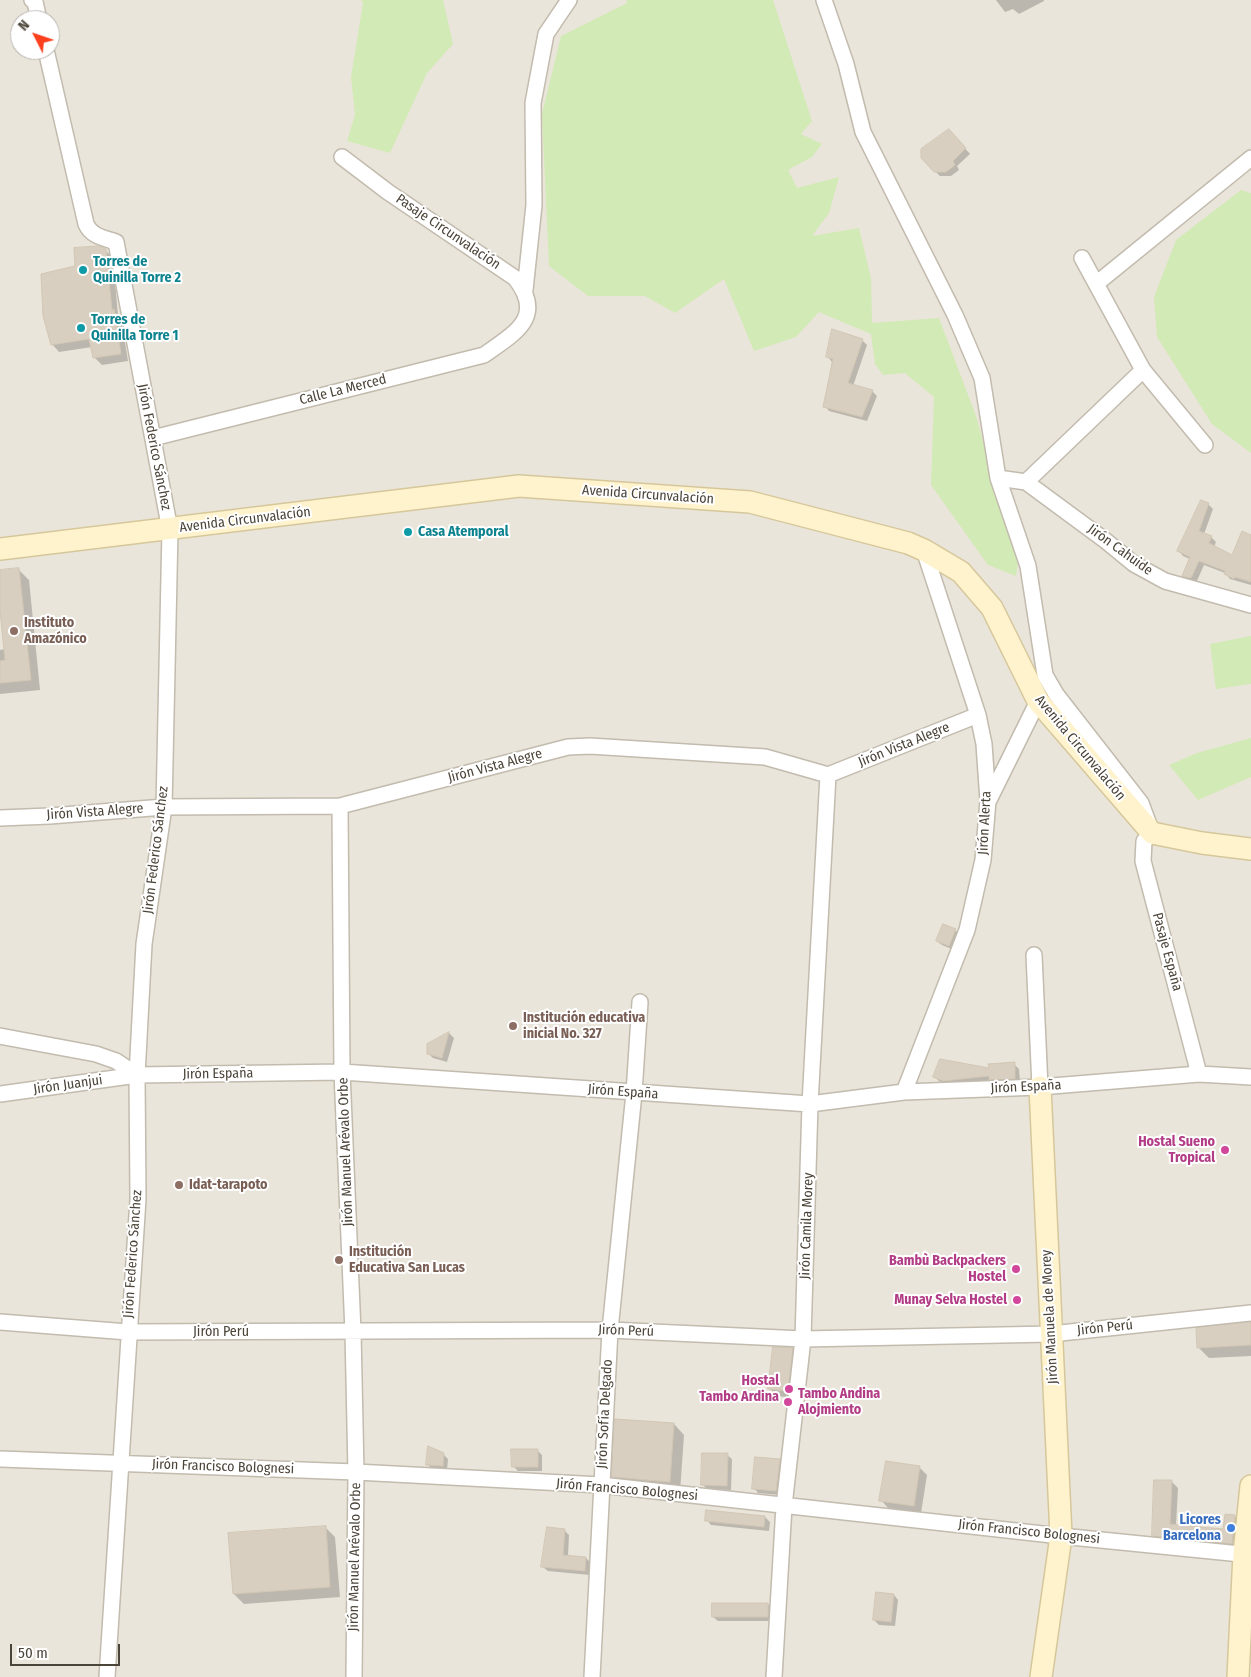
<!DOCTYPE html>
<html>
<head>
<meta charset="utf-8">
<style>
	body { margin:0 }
	#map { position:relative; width:1251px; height:1677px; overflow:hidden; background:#f6f3ec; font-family:"Fira Sans Condensed",sans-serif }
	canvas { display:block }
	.north { position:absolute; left:10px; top:10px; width:50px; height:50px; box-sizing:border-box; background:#fff; border:1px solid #b7b4b0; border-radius:50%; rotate:311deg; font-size:14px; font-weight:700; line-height:20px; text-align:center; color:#4b4439 }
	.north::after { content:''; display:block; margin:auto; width:18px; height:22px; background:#fc3f1d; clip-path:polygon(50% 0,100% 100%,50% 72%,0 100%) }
	.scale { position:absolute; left:10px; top:1644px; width:110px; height:22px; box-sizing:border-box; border:2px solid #4b4439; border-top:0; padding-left:6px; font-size:15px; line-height:18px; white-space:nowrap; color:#4b4439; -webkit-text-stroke:4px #fff; paint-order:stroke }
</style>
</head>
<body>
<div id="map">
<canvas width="1251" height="1677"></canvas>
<div class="north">N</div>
<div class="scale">50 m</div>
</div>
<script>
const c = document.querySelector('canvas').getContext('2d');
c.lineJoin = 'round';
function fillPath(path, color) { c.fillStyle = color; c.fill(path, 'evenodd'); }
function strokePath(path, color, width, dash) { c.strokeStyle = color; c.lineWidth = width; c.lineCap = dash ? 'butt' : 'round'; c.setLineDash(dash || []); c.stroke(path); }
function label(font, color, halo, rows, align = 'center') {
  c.font = font + ' "Fira Sans Condensed",sans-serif'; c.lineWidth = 4; c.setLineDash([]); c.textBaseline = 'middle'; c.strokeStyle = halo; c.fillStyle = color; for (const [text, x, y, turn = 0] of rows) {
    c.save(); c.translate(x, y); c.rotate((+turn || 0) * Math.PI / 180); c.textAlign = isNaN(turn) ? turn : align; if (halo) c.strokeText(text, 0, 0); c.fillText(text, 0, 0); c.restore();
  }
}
const residential = new Path2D(`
	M0 0H1251V1677H0ZM20 20H50V50H20Z`);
const green = new Path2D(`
	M361 0H443L453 44 427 73 390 153 347 141 355 115 351 77 363 3Z
	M626 0H773L812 121 801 134 822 144 812 157 788 170 797 188 839 177 829 213 812 236 859 228 871 278 872 323 939 318 976 416 999 499 1020 548 1016 576 988 565 931 485 934 397 905 373 883 375 875 364 871 334 819 312 796 337 754 351 724 279 675 313 645 296H588L549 266 542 114 561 36 627 3Z
	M1241 190 1251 193V453L1212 424 1157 337 1154 297 1176 240Z
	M1251 636V684L1216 689 1210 644Z
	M1251 738V777L1198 800 1169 765 1197 753Z`);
const shadow = new Path2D(`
	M996 0H1044V1L1019 14 1013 9 1005 12Z
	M953 135 970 154 957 166 959 170 951 176H940L935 171Z
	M105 250 113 258 118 316 121 318 128 361 102 365 94 357 92 347 59 352 52 344 77 267Z
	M862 340 867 345 853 386 872 391 877 396 867 421 829 411 825 406 832 362 828 357Z
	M1208 504 1213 509 1204 534 1211 537 1216 542 1214 547 1232 556 1251 537V585L1230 579 1225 573 1204 565 1196 583 1189 581 1184 576 1190 559 1183 556 1179 551Z
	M19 570 29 580 40 690 0 694V650L5 649 2 616H0V572Z
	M955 930 960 935 954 950 942 945 937 941Z
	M449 1033 454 1038 447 1062 433 1058 428 1053V1045Z
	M1014 1064 1019 1069 1020 1083 995 1084 992 1081 949 1086 939 1081 934 1076 990 1069Z
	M1251 1324V1356L1209 1358 1198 1347Z
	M792 1349 800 1357 795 1398 777 1396 770 1389Z
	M674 1424 684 1435 680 1492 623 1487 613 1476Z
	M537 1450 542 1455V1471H518L513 1466Z
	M443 1454 448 1459 447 1470H433L428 1465Z
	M727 1455 732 1459 731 1490 707 1489 702 1484Z
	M779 1460 784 1465 781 1495 758 1493 754 1488Z
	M919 1467 927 1475 921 1513 888 1508 881 1500Z
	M1171 1481 1178 1488 1176 1525 1224 1530 1226 1515 1235 1516 1241 1523 1239 1550 1159 1542 1153 1535Z
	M765 1517 770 1522 769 1531 711 1525 707 1520Z
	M325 1527 335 1537 340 1597 244 1604 234 1594Z
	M564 1530 569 1535 568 1556 586 1558 591 1563 590 1575 548 1571 543 1567Z
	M894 1595 898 1600 895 1626 879 1625 874 1620Z
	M768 1604 773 1609V1621H718L713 1617Z`);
const building = new Path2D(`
	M949 129 966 148 953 161 955 165 946 172H934L921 158V149Z
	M99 246 106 249 112 310 114 309 121 354 93 358 89 339 51 345 43 316 41 274 75 266 74 248Z
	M832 329 863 339 848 383 873 390 862 417 823 407 833 359 826 357Z
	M1201 500 1209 503 1199 531 1212 536 1209 543 1232 555 1242 531 1251 535V582L1235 577 1234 579 1224 574 1225 571 1199 561 1191 578 1182 576 1190 557 1177 551Z
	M19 568 31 680 0 683V661L5 660 0 611V570Z
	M943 924 956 929 949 946 936 941Z
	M449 1032 442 1058 427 1054V1044Z
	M940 1059 989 1068 988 1064 1015 1062V1079L989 1080V1076L943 1081 933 1077Z
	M1251 1322V1345L1197 1348 1196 1328Z
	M773 1347 793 1348 788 1391 768 1389Z
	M615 1419 674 1423 670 1482 612 1477Z
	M428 1446 444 1453 443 1466 426 1465Z
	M511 1449H538V1467H512Z
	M702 1453H728L727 1486 701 1485Z
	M755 1457 780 1459 776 1491 752 1489Z
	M886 1461 920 1466 914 1506 879 1501Z
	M1154 1480H1172L1170 1524 1223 1529 1225 1514 1235 1515 1232 1544 1152 1536Z
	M706 1510 765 1516 764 1527 705 1521Z
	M326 1526 330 1587 233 1594 228 1533Z
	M547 1527 565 1529 563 1555 586 1557 585 1571 541 1567Z
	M876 1592 894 1594 891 1622 873 1620Z
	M712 1603H768V1617H712Z`);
const street = new Path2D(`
	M32 0 35 2 39 20
	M824 0 846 64 863 132 955 315 982 378 998 478 1028 566 1045 675 1056 694 1141 803 1152 833 1144 841 1143 861 1199 1074
	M46 50 86 224C91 236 104 238 116 242L170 530 164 807 144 944 137 1075 138 1199 107 1677
	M1082 258 1143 370
	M1096 284 1251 158
	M525 290 534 205 533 103 546 34 569 0
	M153 438 484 355C515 333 546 317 515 278L388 192 342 157
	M998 478 1026 482 1106 541 1134 564 1165 581 1251 605
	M1026 482 1143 370 1205 445
	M989 800 1038 701
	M340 806 342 1072 353 1332 356 1472 354 1677
	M0 818 50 816 164 807 340 806 568 747 590 746 765 757 828 775 978 715
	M1034 955 1040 1087
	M0 1036 96 1054 116 1061 137 1075
	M904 1092 967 930 983 860 988 801 984 744 978 715 924 550
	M0 1094 137 1075 342 1072 810 1104 904 1092 1040 1087 1199 1074 1251 1077
	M0 1322 128 1332 610 1330 803 1339 1051 1334 1251 1313
	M0 1459 356 1472 601 1485 1061 1536 1251 1555
	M592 1677 610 1330 634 1093 640 1002
	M774 1677 784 1506 803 1339 810 1104 828 775`);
const secondary = new Path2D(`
	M0 549 519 486 750 502 908 543 924 550 961 572 992 608 1038 701 1152 833 1202 843 1251 849
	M1040 1087 1061 1536 1041 1677
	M1238 1677 1244 1554 1251 1486`);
const markers = [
	[83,270,5,"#0f9aa8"],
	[81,328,5,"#0f9aa8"],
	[408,532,5,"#0f9aa8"],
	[14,631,5,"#8d6e63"],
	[513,1026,5,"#8d6e63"],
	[1225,1150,5,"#d1479c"],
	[179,1185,5,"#8d6e63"],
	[339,1260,5,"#8d6e63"],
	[1016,1269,5,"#d1479c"],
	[1017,1300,5,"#d1479c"],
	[789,1389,5,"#d1479c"],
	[788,1402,5,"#d1479c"],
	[1231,1528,5,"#3f7fe0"]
];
const streetNames = [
	["Pasaje Circunvalación",448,232,34],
	["Calle La Merced",343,390,-14],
	["Jirón Federico Sánchez",154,447,79],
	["Avenida Circunvalación",648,495,4],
	["Avenida Circunvalación",245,520,-7],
	["Jirón Cahuide",1120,550,36],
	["Jirón Vista Alegre",904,745,-22],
	["Avenida Circunvalación",1080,748,50],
	["Jirón Vista Alegre",495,766,-15],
	["Jirón Vista Alegre",95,812,-4],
	["Jirón Alerta",985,823,-87],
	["Jirón Federico Sánchez",156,850,-83],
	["Pasaje España",1167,952,75],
	["Jirón España",218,1074,-1],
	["Jirón Juanjui",68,1085,-8],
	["Jirón España",1026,1087,-3],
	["Jirón España",623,1092,4],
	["Jirón Manuel Arévalo Orbe",346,1152,-92],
	["Jirón Camila Morey",807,1226,-88],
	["Jirón Federico Sánchez",133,1254,-86],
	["Jirón Manuela de Morey",1050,1317,-93],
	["Jirón Perú",1105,1328,-6],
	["Jirón Perú",626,1331,2],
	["Jirón Perú",221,1332],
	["Jirón Sofía Delgado",605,1414,-87],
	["Jirón Francisco Bolognesi",223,1467,2],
	["Jirón Francisco Bolognesi",627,1490,5],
	["Jirón Francisco Bolognesi",1029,1532,6],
	["Jirón Manuel Arévalo Orbe",355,1557,-89]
];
const cultureNames = [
	["Torres de",93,262],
	["Quinilla Torre 2",93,278],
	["Torres de",91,320],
	["Quinilla Torre 1",91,336],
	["Casa Atemporal",418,532]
];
const educationNames = [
	["Instituto",24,623],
	["Amazónico",24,639],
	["Institución educativa",523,1018],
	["inicial No. 327",523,1034],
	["Idat-tarapoto",189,1185],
	["Institución",349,1252],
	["Educativa San Lucas",349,1268]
];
const hotelNames = [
	["Hostal Sueno",1215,1142],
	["Tropical",1215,1158],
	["Bambù Backpackers",1006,1261],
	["Hostel",1006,1277],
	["Munay Selva Hostel",1007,1300],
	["Hostal",779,1381],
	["Tambo Ardina",779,1397],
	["Tambo Andina",798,1394,"left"],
	["Alojmiento",798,1410,"left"]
];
const shopNames = [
	["Licores",1221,1520],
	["Barcelona",1221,1536]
];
fillPath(residential, '#eae5da');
fillPath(green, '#d2eab5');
fillPath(shadow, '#0003');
fillPath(building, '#d8cfc1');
strokePath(building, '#d3c7b4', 1);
strokePath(street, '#c2bbae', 18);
strokePath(secondary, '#d6c79b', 24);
strokePath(street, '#fff', 15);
strokePath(secondary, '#fff3cd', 21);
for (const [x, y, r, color] of markers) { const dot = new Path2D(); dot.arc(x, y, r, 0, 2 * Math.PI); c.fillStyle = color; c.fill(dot); strokePath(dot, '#fff', 2); }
label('14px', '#4b4439', '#fff', streetNames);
label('bold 14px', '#0d838f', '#fff', cultureNames, 'left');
label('bold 14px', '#785e54', '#fff', educationNames, 'left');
label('bold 14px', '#b23c85', '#fff', hotelNames, 'right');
label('bold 14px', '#366cbe', '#fff', shopNames, 'right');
</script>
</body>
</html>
